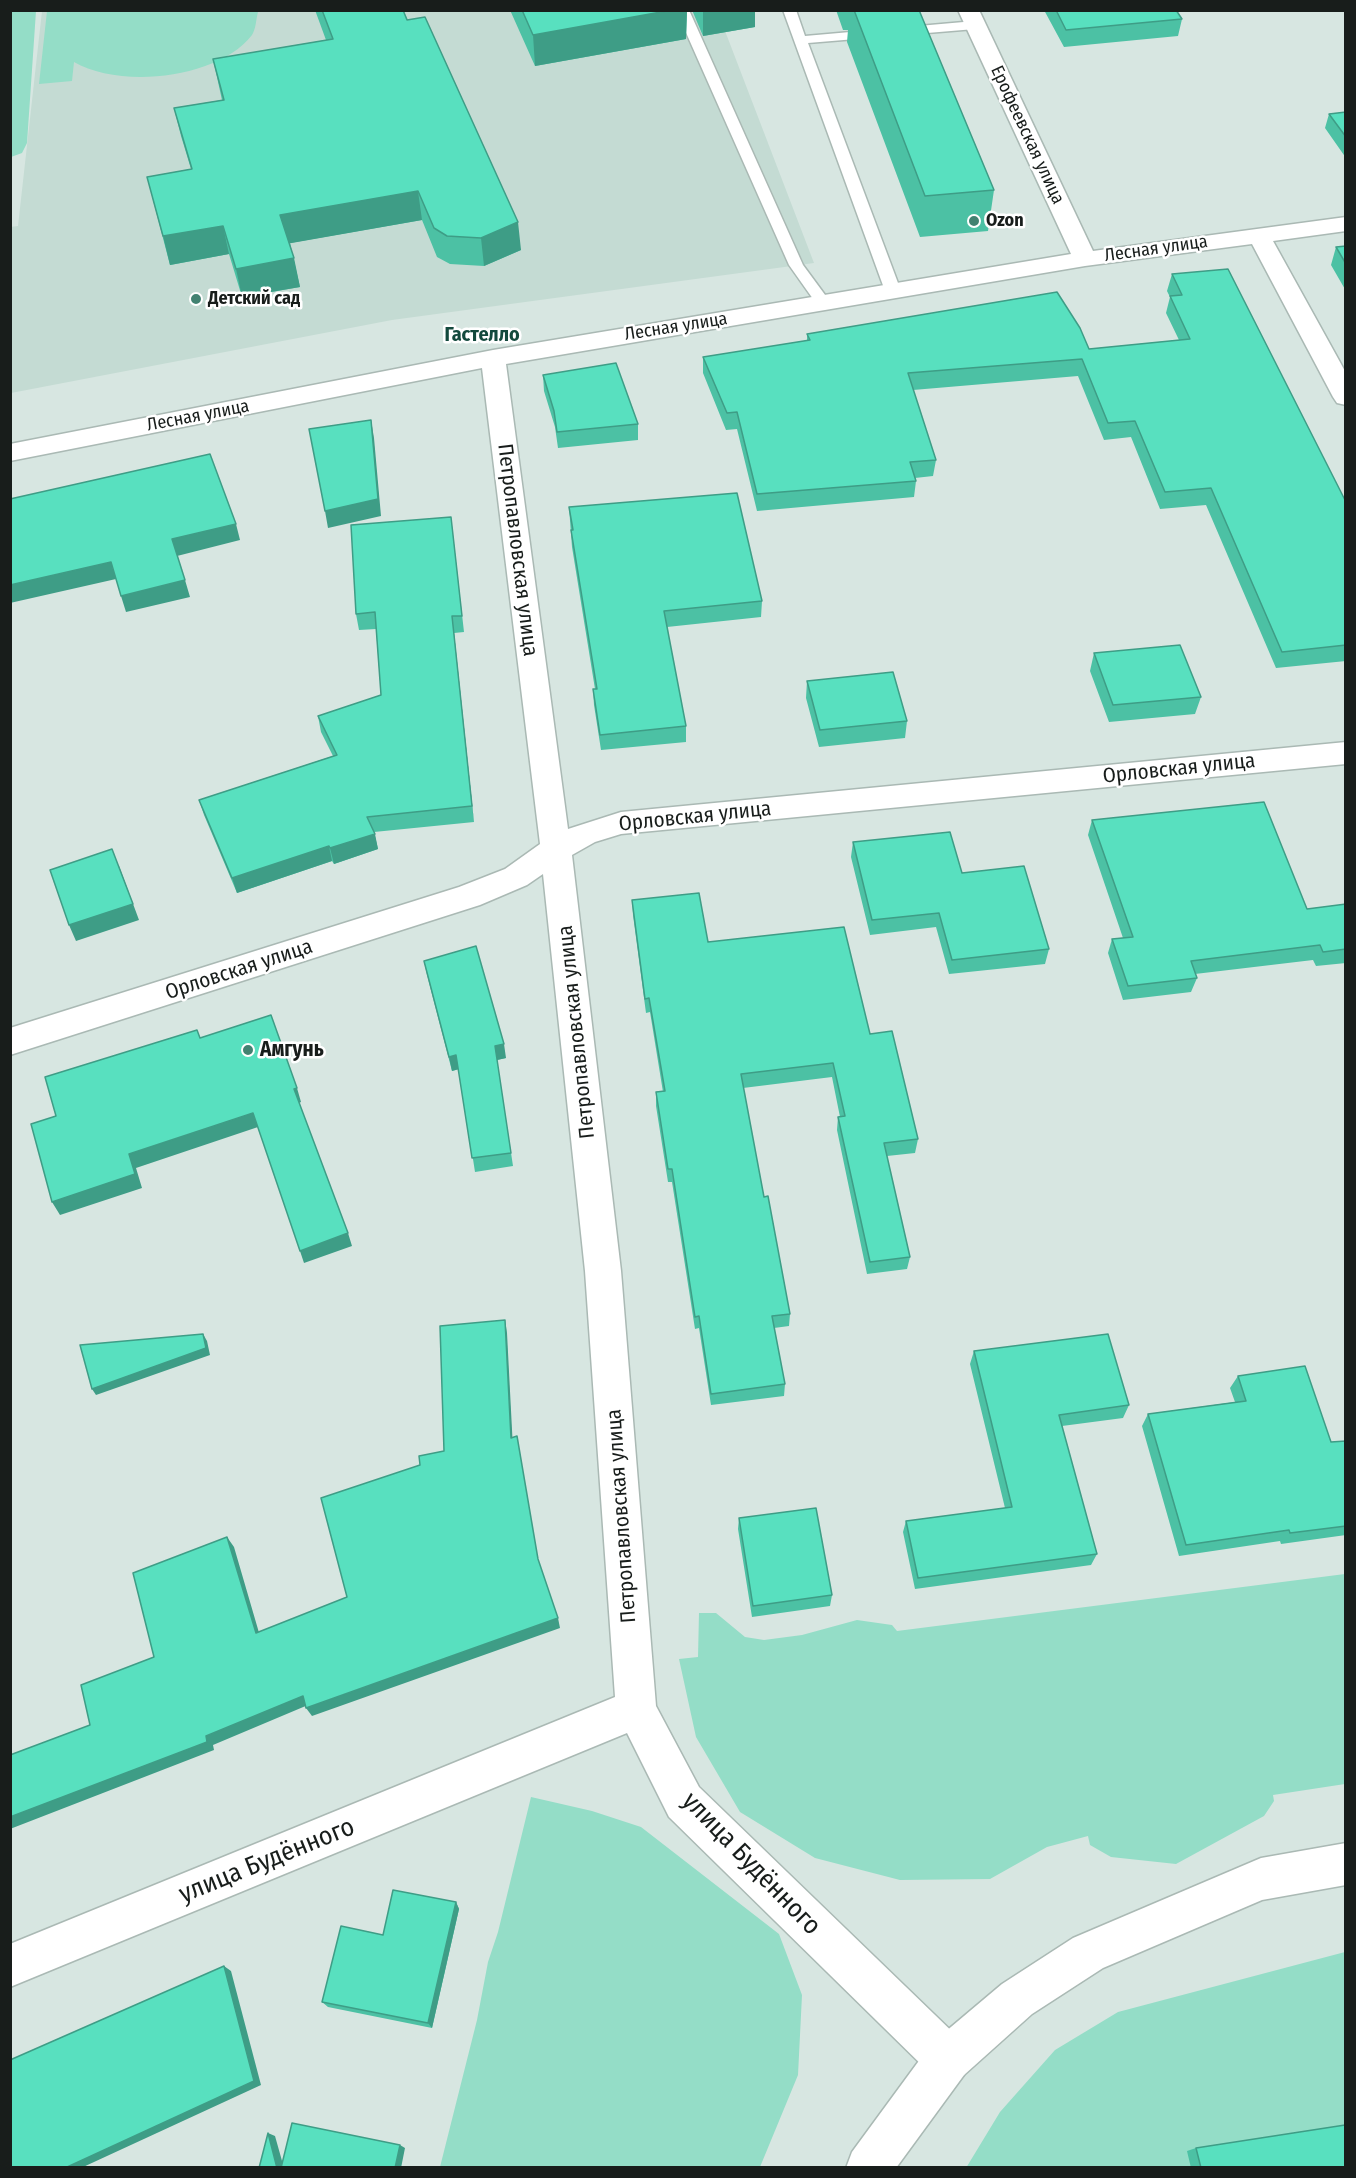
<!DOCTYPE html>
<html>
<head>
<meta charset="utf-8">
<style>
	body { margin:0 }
	#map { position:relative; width:1356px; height:2178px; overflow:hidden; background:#d7e6e1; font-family:"Fira Sans Condensed",sans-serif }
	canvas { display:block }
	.frame { position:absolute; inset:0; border:12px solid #181d1b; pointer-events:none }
</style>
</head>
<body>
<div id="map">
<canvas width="1356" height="2178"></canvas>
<div class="frame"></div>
</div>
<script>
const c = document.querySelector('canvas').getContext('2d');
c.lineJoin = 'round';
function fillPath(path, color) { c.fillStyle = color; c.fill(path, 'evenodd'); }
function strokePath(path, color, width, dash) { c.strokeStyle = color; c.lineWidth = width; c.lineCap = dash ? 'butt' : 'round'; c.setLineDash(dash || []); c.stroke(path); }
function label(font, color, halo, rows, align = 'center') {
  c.font = font + ' "Fira Sans Condensed",sans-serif'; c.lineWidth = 5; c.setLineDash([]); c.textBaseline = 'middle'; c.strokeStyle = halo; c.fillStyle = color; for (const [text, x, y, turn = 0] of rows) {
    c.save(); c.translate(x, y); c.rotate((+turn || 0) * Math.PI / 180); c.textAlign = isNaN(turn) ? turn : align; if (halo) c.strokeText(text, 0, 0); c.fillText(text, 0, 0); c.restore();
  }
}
const built = new Path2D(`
	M717 10 814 263 392 320 11 393 10 227 18 226 42 11Z`);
const green = new Path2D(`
	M10 11H36L27 143 22 153 11 157Z
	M47 11H258V12C256 19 256 29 252 35 218 79 120 89 74 62L72 81 39 84Z
	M1345 1574V1784L1273 1795 1274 1801 1264 1816 1176 1864 1111 1857 1090 1845 1088 1836 1047 1847 990 1879 900 1880 815 1858 740 1812 696 1737 679 1659 698 1657 699 1613H716L745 1637 764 1640 802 1635 857 1620 892 1625 897 1631Z
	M531 1797 592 1811 641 1827 779 1934 802 1995 798 2075 760 2167H440L477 2020 488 1962 498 1932Z
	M1345 1952V2167L966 2168 1000 2112 1055 2050 1118 2012Z`);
const lane = new Path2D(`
	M676 10H689L803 265 831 303 828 306H818L789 265Z
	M783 10H796L805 36 975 21 982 25 975 29 808 43 901 291 898 294H888L885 291Z`);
const street = new Path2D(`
	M958 10H979L1093 251 1346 217V231L1273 241 1346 373V405L1337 403 1333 397 1252 244 1085 266 506 364 568 829 621 812 1346 742V764L621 834 595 842 572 855 621 1271 656 1706 699 1787 964 2043 970 2059 964 2075 948 2081 932 2075 669 1817 627 1733 10 1987V1944L615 1697 585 1271 543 874 527 885 480 905 10 1055V1028L459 887 505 869 540 844 482 368 10 461V444L493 350 1071 254Z`);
const secondary = new Path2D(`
	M1346 1843V1885L1262 1900 1103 1968 1032 2014 964 2075 896 2168H846L852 2152 932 2043 1002 1984 1073 1938 1261 1858Z`);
const wall = new Path2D(`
	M315 10H403L521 250 484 266 450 264 437 257 422 220 290 243 300 287 242 297 229 254 170 265 147 177 191 169 181 136 174 108 222 100 213 59 326 40Z
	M510 10H687L686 39 535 66Z
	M692 10H755V27L703 36Z
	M836 10H919L994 190 988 231 920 237 847 42 848 30H843Z
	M1044 10H1176L1182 19 1178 36 1064 47Z
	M1346 112V158L1325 128 1329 114Z
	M1346 246V291L1331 265 1336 247Z
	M1172 274 1346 502V661L1276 668 1206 505 1160 509 1131 437 1104 440 1078 376 913 390 936 460 933 476 915 478 916 481 914 497 757 511 737 429 726 430 703 373V357L807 341V334L1089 349 1179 340 1166 313 1170 297 1167 291Z
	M543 375 638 424V440L558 448 555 427 544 391Z
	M569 507 762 601 761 617 667 627 686 726V742L601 750 594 705 593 689H595L572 547Z
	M451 517 464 632 454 633 474 822 374 832 378 849 334 864 332 861 237 893 204 815 199 800 333 756 321 732 318 716 381 695 376 629 359 630 356 614Z
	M1094 653 1201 697 1195 714 1109 722 1090 671Z
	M807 681 907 721 905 738 819 747 806 698Z
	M1092 820 1307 909 1346 904V963L1316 966 1313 960 1195 974 1197 978 1191 992 1123 1000 1108 953 1112 939 1123 938 1088 835Z
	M853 842 962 873 1049 949 1045 964 949 974 936 927 870 935 851 857Z
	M632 900 708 942 870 1034 918 1139 915 1153 887 1156 910 1257 907 1269 867 1274 837 1130 838 1117H840L832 1077 743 1088 764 1197 790 1314 789 1326 774 1328 785 1384 784 1396 711 1405 699 1328 695 1329 672 1182H668L656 1106V1092H663L650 1012 646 1013 633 915Z
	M424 961 506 1058 497 1060 513 1166 475 1172 459 1069 452 1071 427 975Z
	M974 1351 1129 1405 1123 1418 1062 1426 1097 1554 1091 1565 915 1589 903 1532 906 1521 1005 1508 970 1364Z
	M1238 1376 1331 1442 1346 1441V1535L1281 1544 1280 1541 1179 1556 1142 1426 1148 1414 1235 1402 1230 1388Z
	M739 1518 832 1595 830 1606 752 1617 738 1529Z
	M456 1902 459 1909 432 2028 328 2007 322 2002 383 1935Z
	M1196 2148 1346 2168H1191L1187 2151Z`);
const shadedWall = new Path2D(`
	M672 10H687L686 39 535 66 533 35Z
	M703 10H755V27L703 36Z
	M418 191 422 220 286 244 280 215Z
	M518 222 521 250 484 266 481 238Z
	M223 226 229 254 170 265 163 236Z
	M294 258 300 287 242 297 236 269Z
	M371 420 374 438 381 516 328 528 325 511Z
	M236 524 240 540 177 556 172 539Z
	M111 562 116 579 10 603V585Z
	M185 580 190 597 126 612 121 596Z
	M452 616 454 633 474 822 472 806Z
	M375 834 378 849 334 864 330 848Z
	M329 846 332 861 237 893 232 878Z
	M119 866 139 920 76 941 69 925Z
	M504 1044 506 1058 497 1060 495 1046Z
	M456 1055 459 1069 452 1071 449 1057Z
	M297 1088 301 1102 299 1103 294 1089Z
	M253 1113 258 1127 136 1168 142 1188 60 1215 52 1202 129 1154Z
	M348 1233 352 1246 304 1263 300 1251Z
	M505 1320 507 1333 513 1449 511 1438Z
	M203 1334 207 1341 210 1355 96 1395 92 1389Z
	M227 1537 234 1547 262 1643 256 1633Z
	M558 1618 560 1628 312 1716 306 1708Z
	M303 1696 308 1705 213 1745 214 1750 10 1829V1817Z
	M456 1902 459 1909 432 2028 428 2023Z
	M224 1966 231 1971 261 2085 81 2168H65Z
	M268 2133 275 2136 284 2168H277Z
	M400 2145 405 2148 401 2168H395Z`);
const building = new Path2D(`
	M322 10H403L407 20 425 17 518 222 481 238 447 236 434 228 418 191 280 215 294 258 236 269 223 226 163 236 147 177 192 169 174 108 224 100 213 59 333 39Z
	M522 10H672L533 35Z
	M854 10H919L994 190 925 196Z
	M1056 10H1176L1182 19 1066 30Z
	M1346 112V137L1329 114Z
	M1346 246V264L1336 247Z
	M1228 269 1346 502V645L1282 652 1211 488 1165 492 1135 421 1108 423 1082 359 908 373 936 460 910 462 916 481 757 494 737 412 727 413 703 357 810 340 807 334 1057 292 1080 328 1089 349 1190 339 1170 296 1182 295 1172 274Z
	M616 363 638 424 557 432 554 411 543 375Z
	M371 420 378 499 325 511 309 429Z
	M210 454 236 524 172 539 185 580 121 596 111 562 10 585V499Z
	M737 493 762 601 664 611 686 726 600 735 593 689H597L571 530H573L569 507Z
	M451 517 462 616H452L472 806 367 817 375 834 330 848 329 846 232 878 199 800 337 755 318 716 381 695 375 612 356 614 351 525Z
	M1180 645 1201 697 1113 705 1094 653Z
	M893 672 907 721 820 730 807 681Z
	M1264 802 1307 909 1346 904V949L1323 952 1320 945 1191 961 1197 978 1128 986 1112 939 1133 937 1092 820Z
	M950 832 962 873 1024 866 1049 949 952 960 939 913 872 920 853 842Z
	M112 849 133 904 69 925 50 870Z
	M699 893 708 942 844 927 870 1034 892 1031 918 1139 884 1143 910 1257 870 1262 838 1117 845 1116 833 1063 741 1074 764 1197 768 1196 790 1314 772 1316 785 1384 711 1394 699 1316 695 1317 672 1169H668L656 1092 665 1091 649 998 645 999 632 900Z
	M476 946 504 1044 495 1046 511 1153 472 1158 456 1055 449 1057 424 961Z
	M271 1015 297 1088 294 1089 348 1233 300 1251 253 1113 129 1154 135 1174 52 1202 31 1124 56 1116 45 1077 197 1030 200 1038Z
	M505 1320 511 1438 517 1436 538 1559 558 1618 306 1708 303 1696 206 1736 207 1742 10 1817V1755L90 1725 81 1685 154 1657 133 1573 227 1537 256 1633 347 1597 321 1498 420 1465 419 1456 444 1451 440 1326Z
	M203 1334 206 1348 92 1389 80 1345Z
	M1108 1334 1129 1405 1059 1415 1097 1554 918 1578 906 1521 1012 1507 974 1351Z
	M1305 1366 1331 1442 1346 1441V1526L1290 1533 1289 1530 1186 1545 1148 1414 1246 1401 1238 1376Z
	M816 1508 832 1595 753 1606 739 1518Z
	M393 1890 456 1902 428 2023 322 2002 341 1926 383 1935Z
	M224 1966 254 2081 65 2168H10V2060Z
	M292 2123 400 2145 395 2168H281Z
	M1345 2125 1346 2168H1201L1196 2148Z
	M268 2133 277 2168H259Z`);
const markers = [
	[974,221,6,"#428271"],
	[196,299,6,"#428271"],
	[248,1050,6,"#428271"]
];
const farStreetnames = [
	["Ерофеевская улица",1027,135,65],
	["Лесная улица",1156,249,-8],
	["Лесная улица",676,327,-9],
	["Лесная улица",198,416,-11]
];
const farPoinames = [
	["Ozon",986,221],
	["Детский сад",208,299]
];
const farQuarternames = [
	["Гастелло",482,335]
];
const streetNames = [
	["Петропавловская улица",517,550,83],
	["Орловская улица",1179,769,-6],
	["Орловская улица",695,817,-6],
	["Орловская улица",239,970,-18],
	["Петропавловская улица",577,1032,-96],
	["Петропавловская улица",622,1516,-94]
];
const poiNames = [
	["Амгунь",260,1050]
];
const nearStreetnames = [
	["улица Будённого",267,1861,-22],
	["улица Будённого",751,1864,46]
];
fillPath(built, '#c4dbd3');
fillPath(green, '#94ddc7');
strokePath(lane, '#aab9b4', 3);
strokePath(street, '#aab9b4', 3);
strokePath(secondary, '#aab9b4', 3);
fillPath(lane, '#fff');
fillPath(street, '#fff');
fillPath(secondary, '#fff');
fillPath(wall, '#4cc1a4');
fillPath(shadedWall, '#3e9d86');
fillPath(building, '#58e0bf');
strokePath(building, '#3e9d86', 1.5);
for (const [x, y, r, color] of markers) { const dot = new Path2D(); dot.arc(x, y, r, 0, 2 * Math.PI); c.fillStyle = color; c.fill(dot); strokePath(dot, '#fff', 2); }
label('18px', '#181d1b', '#fff', farStreetnames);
label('bold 18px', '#181d1b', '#fff', farPoinames, 'left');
label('bold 20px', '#13493d', '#fff', farQuarternames);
label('21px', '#181d1b', '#fff', streetNames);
label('bold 21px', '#181d1b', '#fff', poiNames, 'left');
label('26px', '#181d1b', '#fff', nearStreetnames);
</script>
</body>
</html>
